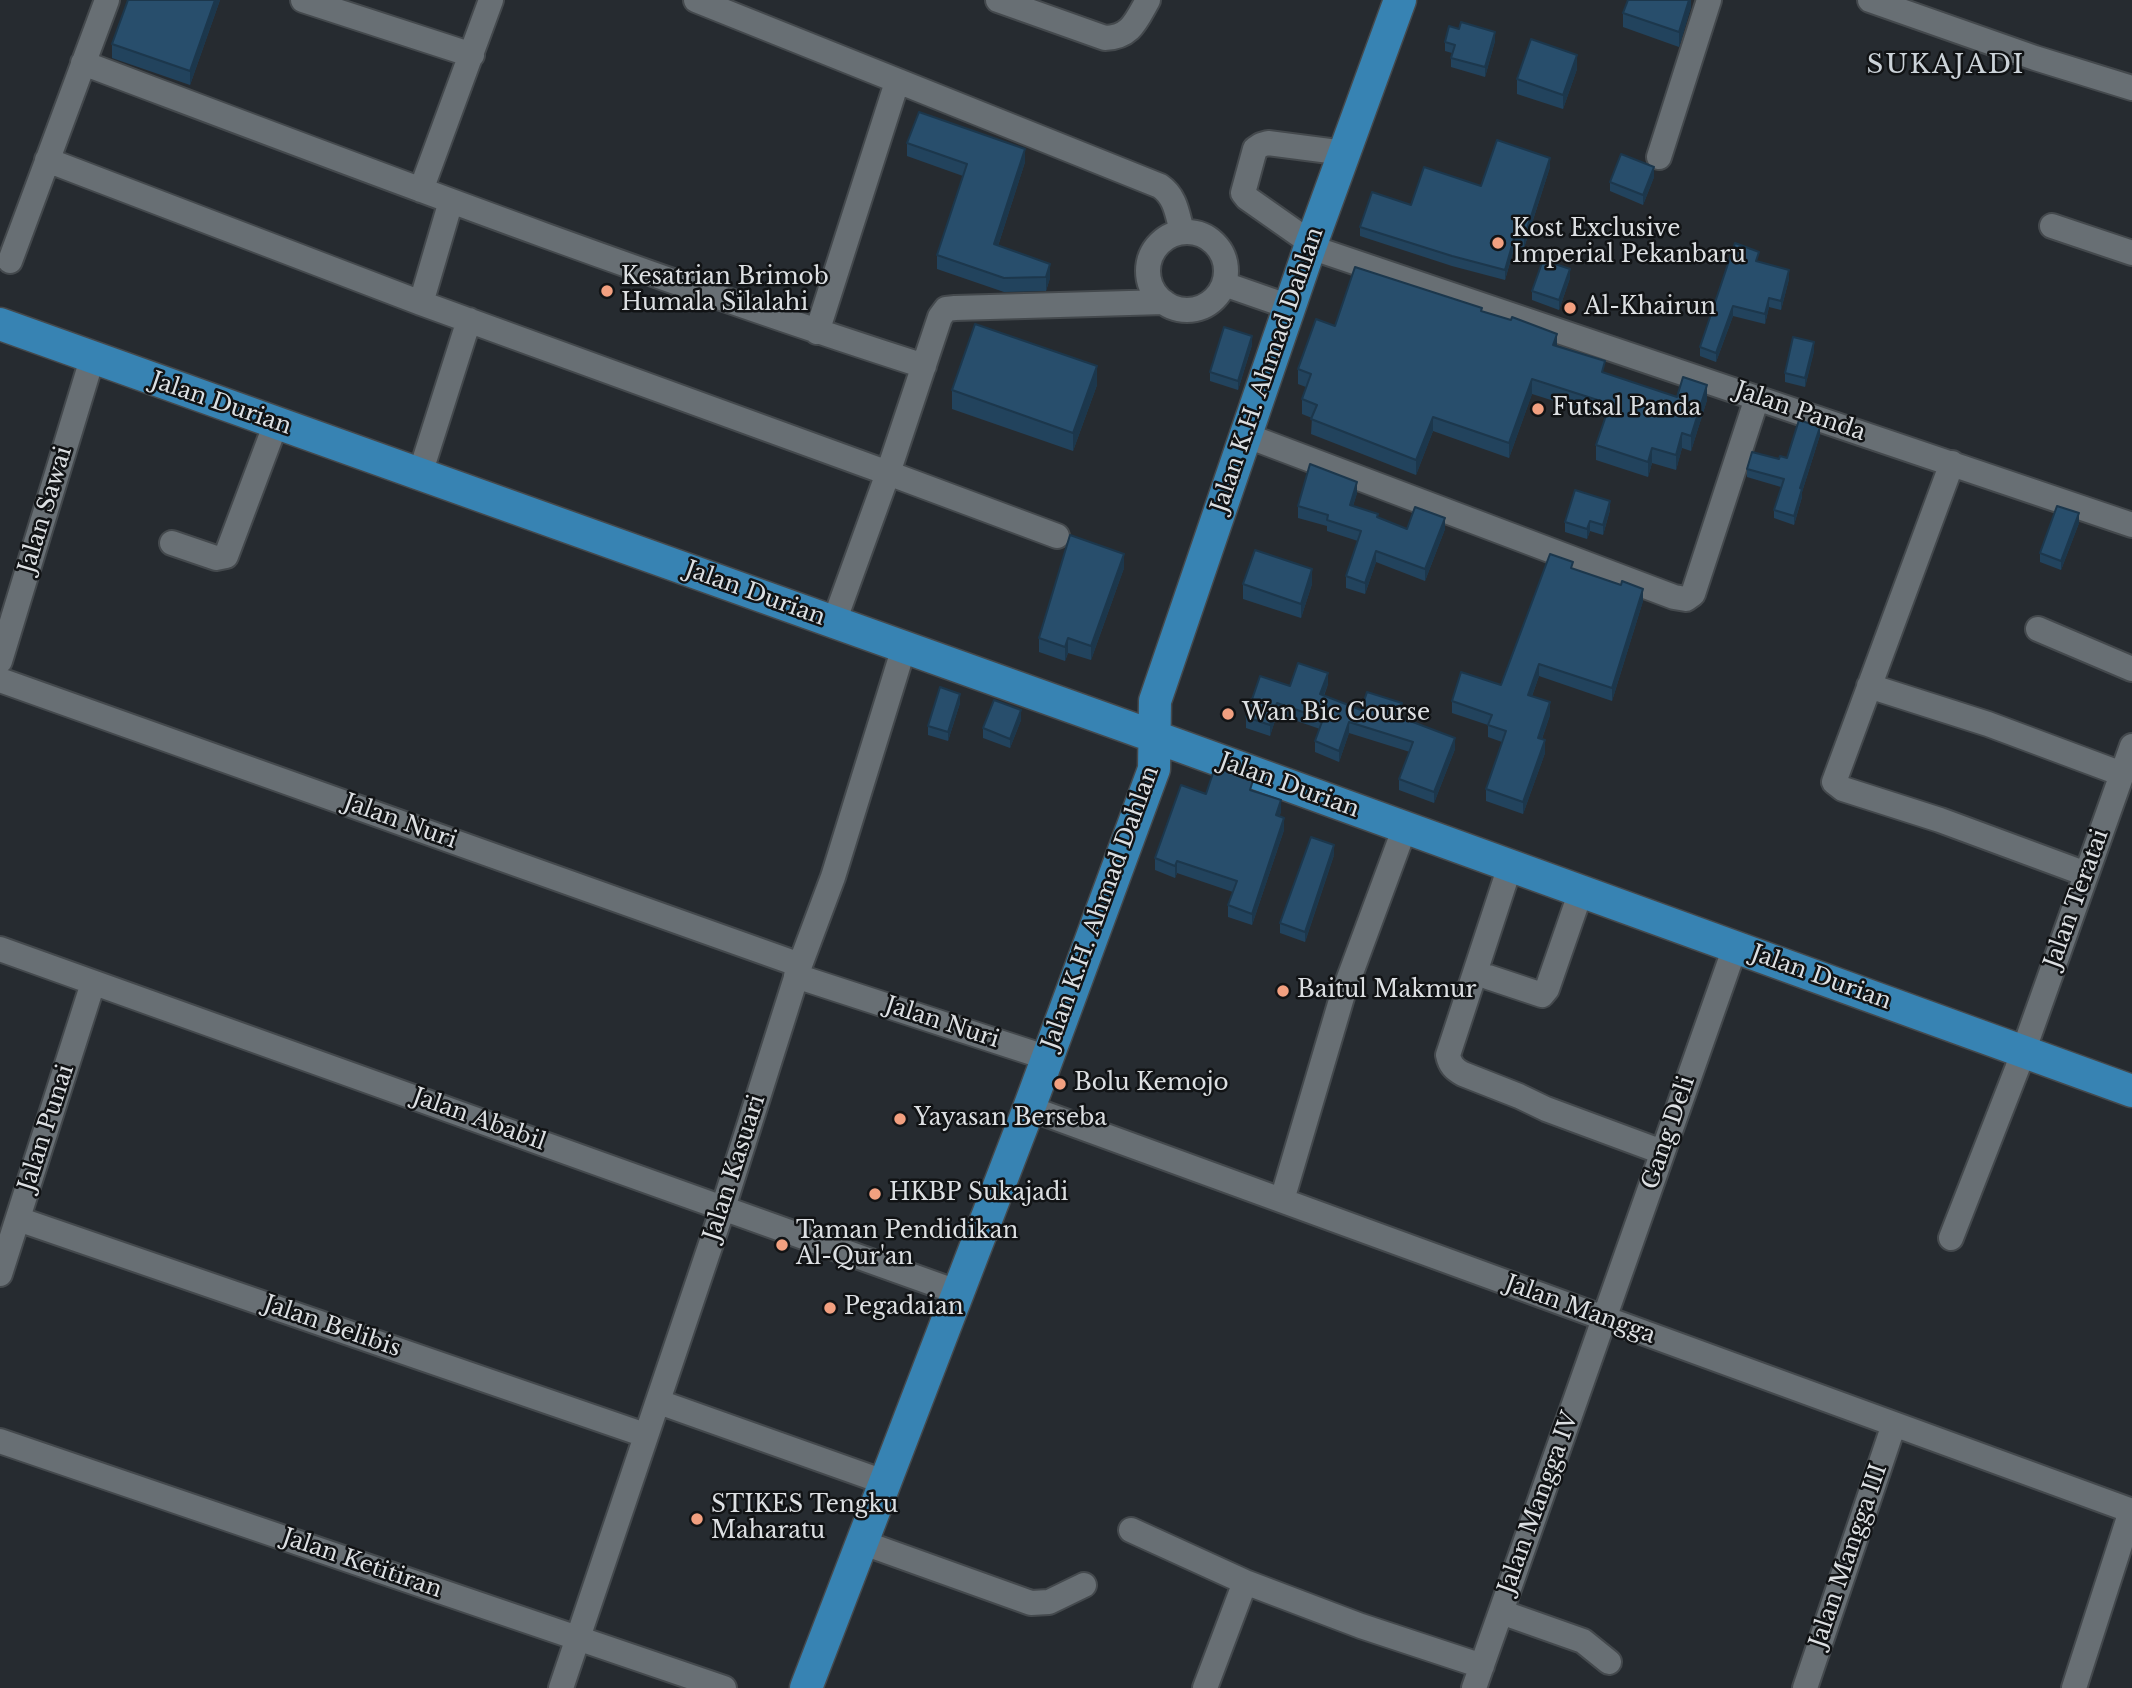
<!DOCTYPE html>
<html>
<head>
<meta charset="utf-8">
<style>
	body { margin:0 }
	canvas { display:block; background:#262b30 }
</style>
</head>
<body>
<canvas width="2132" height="1688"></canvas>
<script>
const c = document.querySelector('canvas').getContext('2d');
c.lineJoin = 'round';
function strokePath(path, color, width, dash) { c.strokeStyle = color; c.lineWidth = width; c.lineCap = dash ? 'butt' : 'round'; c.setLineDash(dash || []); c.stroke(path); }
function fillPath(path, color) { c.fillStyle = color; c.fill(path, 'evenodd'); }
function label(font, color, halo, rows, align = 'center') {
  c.font = font + ' "Libre Baskerville",serif'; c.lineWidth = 5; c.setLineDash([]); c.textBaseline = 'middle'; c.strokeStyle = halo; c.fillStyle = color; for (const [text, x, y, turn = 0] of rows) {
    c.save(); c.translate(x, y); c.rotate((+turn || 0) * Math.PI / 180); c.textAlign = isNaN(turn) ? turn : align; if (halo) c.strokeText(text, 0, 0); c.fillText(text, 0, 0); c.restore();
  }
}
const minor = new Path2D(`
	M303 0 472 55
	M696 0 1160 186C1176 197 1177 214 1182 231
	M998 0 1105 38C1131 37 1136 21 1148 0
	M1870 0 2035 58 2132 88
	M83 63C362 168 641 275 924 366
	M1659 157 1709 0
	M47 160 421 303 888 473 834 622
	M421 190 491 0
	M2052 226 2132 253
	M1148 271a39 39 0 1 1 78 0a39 39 0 1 1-78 0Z
	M1311 243 1247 198 1243 193 1255 149 1261 145 1268 143 1345 153
	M1310 247 2132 525
	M10 261 107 0
	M1224 284 1290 307
	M421 303 451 201
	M817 332 897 82
	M1245 435 1674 597 1686 599 1693 594 1757 398
	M1952 463 1834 782 1843 789 1940 820 2086 874
	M420 474 469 320
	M1057 536 888 473 940 317 946 309 955 308 1164 302
	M172 543 216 558 226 556 276 423
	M2038 629 2132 669
	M0 661 92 359
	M0 680 800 965
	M1869 686 1988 724 2122 774
	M1510 866 1448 1055C1450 1065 1454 1069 1463 1074L1519 1096 1546 1109 1662 1152
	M0 949 957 1292
	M796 976 1048 1058
	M1488 977 1542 995 1547 989 1581 891
	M1029 1108 2132 1511
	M1282 1200 1342 997 1405 827
	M18 1219 645 1435
	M1951 1238 2017 1069 2132 746
	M0 1274 93 983
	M659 1402 884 1482
	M0 1441 724 1688
	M1131 1530 1245 1582 1361 1626 1482 1666
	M861 1542 1031 1603 1049 1602 1084 1585
	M1501 1612 1583 1641 1609 1662
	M561 1688 723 1208 800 965 833 877 904 647
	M1205 1688 1245 1582
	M1474 1688 1735 947
	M1805 1688 1894 1424
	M2074 1688 2131 1511`);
const major = new Path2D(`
	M0 324 1125 726 2132 1091
	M806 1688 1029 1108 1154 769 1155 701 1310 247 1400 0`);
const wall = new Path2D(`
	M220 0 190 85 112 58V44Z
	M1691 0V7L1679 47 1623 27V13Z
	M1495 41 1485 77 1451 67V58L1452 53 1445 51V42Z
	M1577 69 1563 109 1517 94V79Z
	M907 143 1025 162 998 246 1050 278 1046 291 1004 292 937 269V255L963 176 907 156Z
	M1550 167 1524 248 1515 245 1505 280 1452 266 1360 236V227L1481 186Z
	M1654 177 1643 205 1610 191V182Z
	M1759 262 1789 279 1781 310 1769 307 1765 324 1733 316 1716 362 1700 356V347Z
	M1570 278 1559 310 1532 300V291Z
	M1482 311 1557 347 1605 373 1677 397 1707 400 1691 451 1682 448 1676 470 1652 463 1648 477 1596 460V445L1605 417 1532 394 1509 458 1433 431 1416 475 1311 434 1312 418 1302 414V399L1306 387 1298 384V369L1335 326Z
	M1252 345 1238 390 1210 381V372Z
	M1814 351 1805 387 1785 382V373Z
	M1097 385 1073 451 952 409V390Z
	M1820 435 1802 492V497L1794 525 1774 518V510L1781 487 1747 477V469L1787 458Z
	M1357 493 1353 506 1378 518 1407 529H1445L1425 581 1376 562 1365 594 1346 588V576L1358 541 1327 531V526L1298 518V506Z
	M1610 510 1603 535 1590 531 1587 539 1565 532V522Z
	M2079 523 2061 570 2040 562V553Z
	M1124 568 1091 660 1068 653 1065 661 1039 652V638Z
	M1573 569 1643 601 1612 701 1539 676 1532 696 1550 715 1542 739 1545 753 1523 814 1486 801V789L1502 742 1488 737V725L1452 713V701L1501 685Z
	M1243 584H1312L1301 618 1243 599Z
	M1328 684 1324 696 1361 710 1402 714 1400 717 1455 749 1434 803 1399 790V779L1410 752 1349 733 1339 762 1315 752V741L1320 729 1277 714 1270 736 1246 728V717L1290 686Z
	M960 703 948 741 928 735V726Z
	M1021 720 1010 748 983 738V728Z
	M1253 791 1281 812 1279 816 1284 830 1252 925 1228 917V905L1233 892 1177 873 1175 878 1155 870V858L1206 794Z
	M1334 855 1305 942 1280 933V923Z`);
const shadedWall = new Path2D(`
	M215 0H220L190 85V71Z
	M1689 0H1691V7L1679 47V32Z
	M1495 32V41L1485 77V67Z
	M1577 55V69L1563 109V95Z
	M1025 149V162L994 258V244Z
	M1550 158V167L1524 248V238Z
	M1654 167V177L1643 205V195Z
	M1515 235V245L1505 280V270Z
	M1050 264V278L1046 291V277Z
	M1570 269V278L1559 310V300Z
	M1789 270V279L1781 310V301Z
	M1769 298V307L1765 324V314Z
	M1733 306V316L1716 362V353Z
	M1557 334V349L1553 345Z
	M1252 336V345L1238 390V381Z
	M1814 342V351L1805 387V378Z
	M1097 366V385L1073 451V433Z
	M1532 379V394L1509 458V443Z
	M1707 385V400L1691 451V436Z
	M1433 417V431L1416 475V460Z
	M1820 427V435L1802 492V497L1794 525V516L1800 488Z
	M1682 433V448L1676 470V455Z
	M1652 448V463L1648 477V462Z
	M1357 482V493L1350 516V505Z
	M1610 501V510L1603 535V525Z
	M2079 513V523L2061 570V561Z
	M1445 518V529L1425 581V569Z
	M1590 521V531L1587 539V529Z
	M1376 551V562L1365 594V583Z
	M1124 554V568L1091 660V646Z
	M1312 569V584L1301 618V604Z
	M1643 589V601L1612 701V688Z
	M1068 638V653L1065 661V647Z
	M1539 664V676L1528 707V695Z
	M1328 673V684L1320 705V694Z
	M960 694V703L948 741V732Z
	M1550 702V715L1538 750V738Z
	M1277 703V714L1270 736V725Z
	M1402 703V714L1397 727V716Z
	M1021 710V720L1010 748V739Z
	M1349 722V733L1339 762V751Z
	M1455 738V749L1434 803V792Z
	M1545 740V753L1523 814V802Z
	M1281 800V812L1276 827V815Z
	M1284 818V830L1252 925V914Z
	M1334 845V855L1305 942V932Z
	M1177 861V873L1175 878V866Z`);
const building = new Path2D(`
	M128 0H215L190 71 112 44Z
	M1628 0H1689L1679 32 1623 13Z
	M1461 22 1495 32 1485 67 1451 58 1455 45 1445 42 1449 26 1459 29Z
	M1531 39 1577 55 1563 95 1517 79Z
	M919 112 1025 149 994 244 1050 264 1046 277 1004 278 937 255 967 164 907 143Z
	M1497 140 1550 158 1524 238 1515 235 1505 270 1452 256 1360 227 1372 192 1411 205 1424 167 1481 186Z
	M1621 154 1654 167 1643 195 1610 182Z
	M1735 243 1759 252 1756 261 1789 270 1781 301 1769 298 1765 314 1733 306 1716 353 1700 347Z
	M1543 260 1570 269 1559 300 1532 291Z
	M1355 267 1482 308 1481 311 1511 320 1512 317 1557 334 1553 345 1605 361 1602 372 1677 397 1683 377 1707 385 1691 436 1682 433 1676 455 1652 448 1648 462 1596 445 1610 404 1532 379 1509 443 1433 417 1416 460 1311 419 1317 405 1302 399 1311 374 1298 369 1316 319 1335 326Z
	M975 324 1097 366 1073 433 952 390Z
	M1224 327 1252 336 1238 381 1210 372Z
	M1793 337 1814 342 1805 378 1785 373Z
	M1799 420 1820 427 1800 488 1802 489 1794 516 1774 510 1784 479 1747 469 1752 452 1779 459 1780 456 1787 458Z
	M1310 464 1357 482 1350 505 1378 514 1377 517 1407 529 1415 507 1445 518 1425 569 1376 551 1365 583 1346 576 1361 531 1327 520 1328 515 1298 506Z
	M1575 490 1610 501 1603 525 1590 521 1587 529 1565 522Z
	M2057 506 2079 513 2061 561 2040 553Z
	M1070 535 1124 554 1091 646 1068 638 1065 647 1039 638Z
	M1255 550 1312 569 1301 604 1243 584Z
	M1550 554 1573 562 1571 568 1621 585 1622 581 1643 589 1612 688 1539 664 1528 695 1550 702 1538 738 1545 740 1523 802 1486 789 1506 731 1488 725 1492 715 1452 701 1461 672 1501 685Z
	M1298 663 1328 673 1320 694 1361 710 1367 692 1402 703 1397 716 1455 738 1434 792 1399 779 1413 742 1349 722 1339 751 1315 741 1323 719 1277 703 1270 725 1246 717 1260 676 1290 686Z
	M940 687 960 694 948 732 928 726Z
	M994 700 1021 710 1010 739 983 728Z
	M1215 767 1253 780 1250 790 1281 800 1276 815 1284 818 1252 914 1228 905 1237 881 1177 861 1175 866 1155 858 1181 785 1206 794Z
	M1311 837 1334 845 1305 932 1280 923Z`);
const markers = [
	[1498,243,7,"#f2a080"],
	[607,291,7,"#f2a080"],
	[1570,308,7,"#f2a080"],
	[1538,409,7,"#f2a080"],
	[1228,714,7,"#f2a080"],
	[1283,991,7,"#f2a080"],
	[1060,1084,7,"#f2a080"],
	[900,1119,7,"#f2a080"],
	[875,1194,7,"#f2a080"],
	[782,1245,7,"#f2a080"],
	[830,1308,7,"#f2a080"],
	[697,1519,7,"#f2a080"]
];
const poiNames = [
	["Kost Exclusive",1512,230],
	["Imperial Pekanbaru",1512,256],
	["Kesatrian Brimob",621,278],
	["Humala Silalahi",621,304],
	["Al-Khairun",1584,308],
	["Futsal Panda",1552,409],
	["Wan Bic Course",1242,714],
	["Baitul Makmur",1297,991],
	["Bolu Kemojo",1074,1084],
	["Yayasan Berseba",914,1119],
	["HKBP Sukajadi",889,1194],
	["Taman Pendidikan",796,1232],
	["Al-Qur'an",796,1258],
	["Pegadaian",844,1308],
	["STIKES Tengku",711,1506],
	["Maharatu",711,1532]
];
const streetNames = [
	["Jalan K.H. Ahmad Dahlan",1268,370,-71],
	["Jalan Durian",221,404,19],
	["Jalan Panda",1800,412,19],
	["Jalan Sawai",46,510,-73],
	["Jalan Durian",755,594,20],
	["Jalan Durian",1289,786,20],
	["Jalan Nuri",400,822,20],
	["Jalan Teratai",2077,899,-70],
	["Jalan K.H. Ahmad Dahlan",1101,908,-70],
	["Jalan Durian",1821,978,20],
	["Jalan Nuri",942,1023,18],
	["Jalan Ababil",479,1120,20],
	["Jalan Punai",47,1128,-72],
	["Gang Deli",1669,1133,-71],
	["Jalan Kasuari",735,1168,-72],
	["Jalan Mangga",1580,1310,20],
	["Jalan Belibis",332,1327,19],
	["Jalan Mangga IV",1539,1503,-70],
	["Jalan Mangga III",1849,1556,-71],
	["Jalan Ketitiran",362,1564,19]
];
const quarterNames = [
	["SUKAJADI",1946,66]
];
strokePath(minor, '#44494d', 28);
strokePath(major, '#44494d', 35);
strokePath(minor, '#686f74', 24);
strokePath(major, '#3783b3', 32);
fillPath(wall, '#22435d');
fillPath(shadedWall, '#1c374c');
fillPath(building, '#284e6c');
strokePath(building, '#1c374c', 2);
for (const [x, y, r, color] of markers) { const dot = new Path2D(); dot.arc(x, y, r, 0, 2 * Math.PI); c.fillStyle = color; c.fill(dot); strokePath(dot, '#111315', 2.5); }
label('23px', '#dcdfe2', '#111315', poiNames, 'left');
label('23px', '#dcdfe2', '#111315', streetNames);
c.letterSpacing = '2px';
label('26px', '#ccd3d9', '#111315', quarterNames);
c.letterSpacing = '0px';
</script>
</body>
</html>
